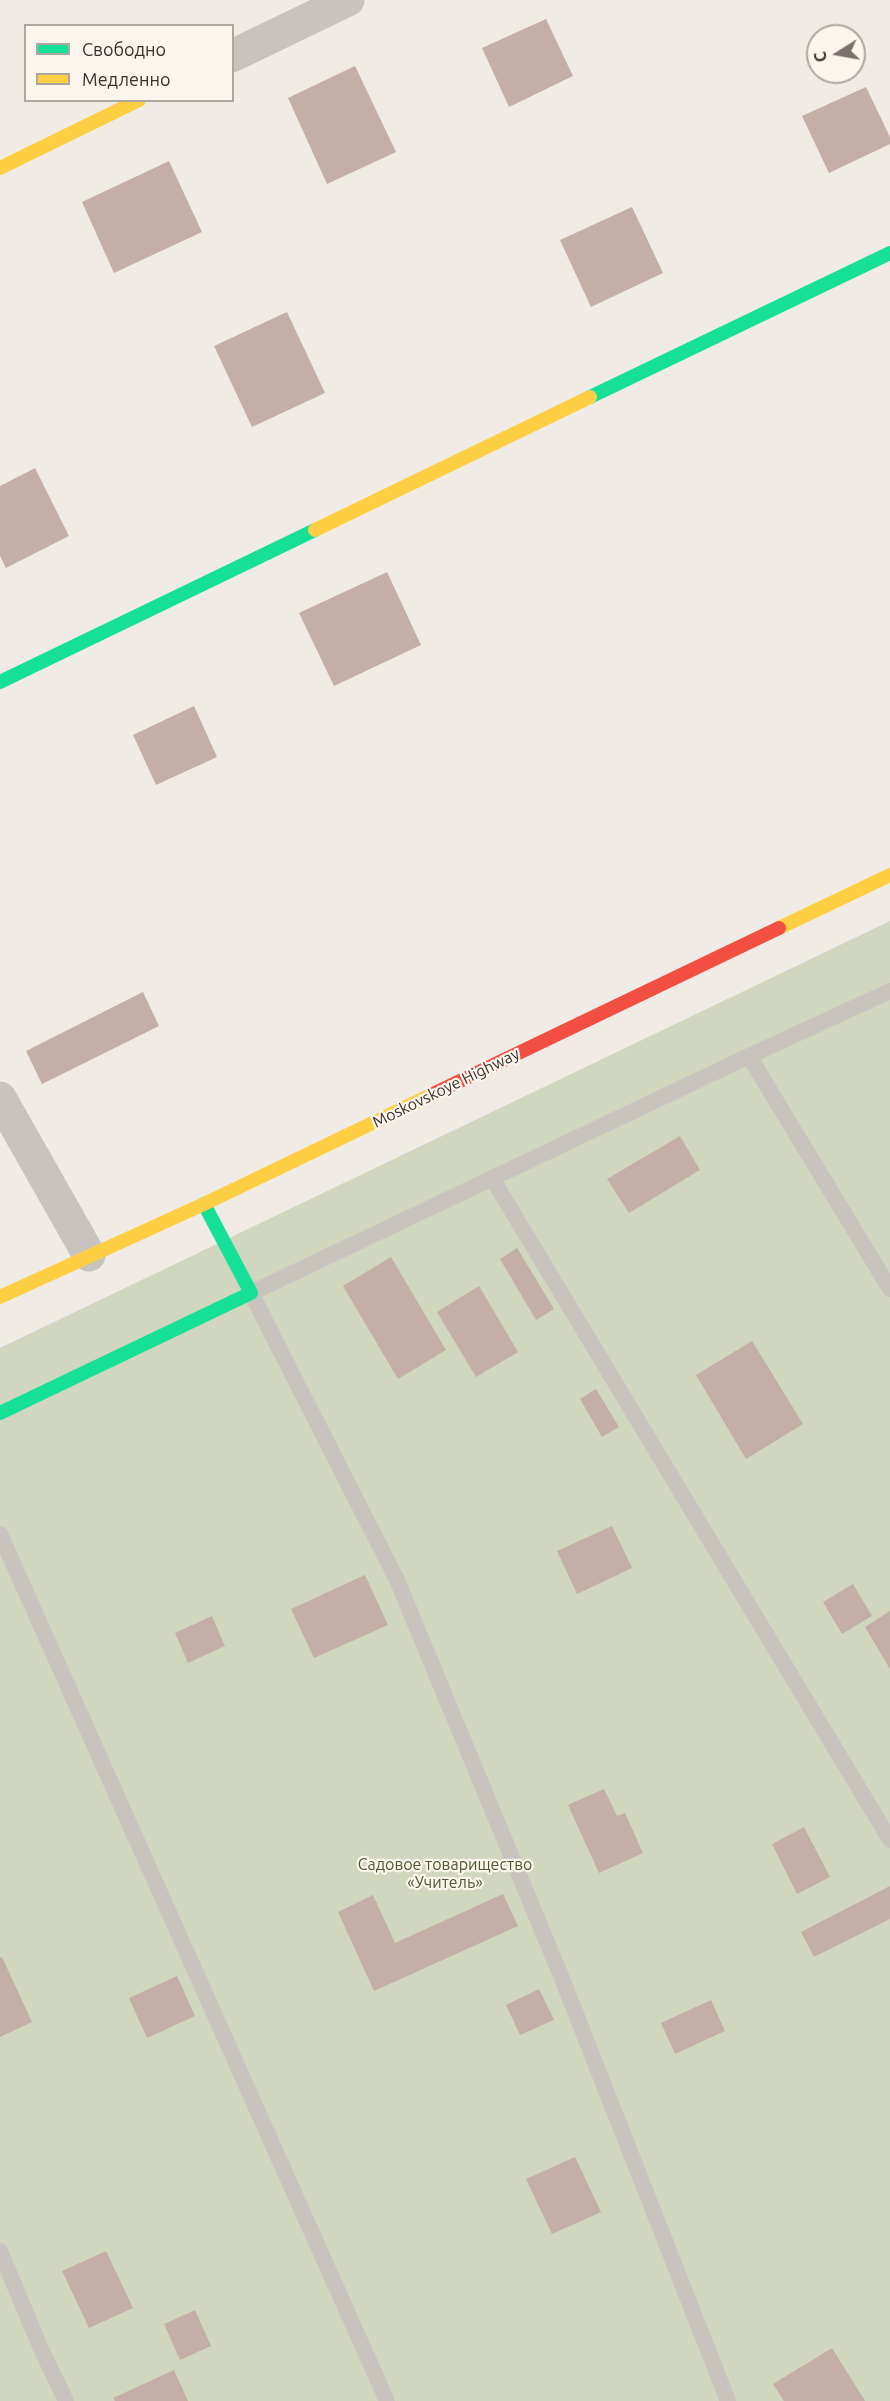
<!DOCTYPE html>
<html>
<head>
<meta charset="utf-8">
<style>
	body { margin:0 }
	#map { position:relative; width:890px; height:2401px; overflow:hidden; background:#f0ebe5; font-family:Ubuntu,sans-serif }
	canvas { display:block }
	.legend { position:absolute; left:24px; top:24px; width:210px; height:78px; box-sizing:border-box; background:#fbf5ee; border:2px solid #aea6a0; margin:0; padding:8px 10px; list-style:none; font-size:18px; color:#3b302b }
	.legend li { display:flex; align-items:center; gap:12px; height:30px }
	.legend b { width:30px; border:2px solid #aea6a0 }
	.north { position:absolute; left:806px; top:24px; width:60px; height:60px; box-sizing:border-box; background:#fbf5ee; border:2px solid #aea6a0; border-radius:50%; rotate:259deg; font-size:16px; font-weight:700; line-height:24px; text-align:center; color:#3b302b }
	.north::after { content:''; display:block; margin:auto; width:21px; height:27px; background:#7a716c; clip-path:polygon(50% 0,100% 100%,50% 72%,0 100%) }
</style>
</head>
<body>
<div id="map">
<canvas width="890" height="2401"></canvas>
<ul class="legend">
<li><b style="height:8px;background:#16e098"></b>Свободно</li>
<li><b style="height:8px;background:#ffcf43"></b>Медленно</li>
</ul>
<div class="north">С</div>
</div>
<script>
const c = document.querySelector('canvas').getContext('2d');
c.lineJoin = 'round';
function fillPath(path, color) { c.fillStyle = color; c.fill(path, 'evenodd'); }
function strokePath(path, color, width, dash) { c.strokeStyle = color; c.lineWidth = width; c.lineCap = dash ? 'butt' : 'round'; c.setLineDash(dash || []); c.stroke(path); }
function label(font, color, halo, rows, align = 'center') {
  c.font = font + ' Ubuntu,sans-serif'; c.lineWidth = 4.5; c.setLineDash([]); c.textBaseline = 'middle'; c.strokeStyle = halo; c.fillStyle = color; for (const [text, x, y, turn = 0] of rows) {
    c.save(); c.translate(x, y); c.rotate((+turn || 0) * Math.PI / 180); c.textAlign = isNaN(turn) ? turn : align; if (halo) c.strokeText(text, 0, 0); c.fillText(text, 0, 0); c.restore();
  }
}
const green = new Path2D(`
	M890 921V2401H0V1348Z`);
const building = new Path2D(`
	M546 19 573 76 509 107 482 48Z
	M355 66 396 152 327 184 288 98Z
	M866 87 890 137V144L829 173 802 116Z
	M169 161 202 232 114 273 82 202Z
	M632 207 663 273 591 307 560 240Z
	M287 312 325 393 252 427 214 346Z
	M35 468 69 536 6 568 0 556V486Z
	M387 572 421 645 334 686 299 613Z
	M194 706 217 757 156 785 133 735Z
	M143 992 159 1026 42 1084 26 1051Z
	M680 1136 700 1170 629 1213 607 1179Z
	M517 1248 554 1309 536 1320 500 1259Z
	M391 1257 446 1350 398 1379 343 1286Z
	M479 1286 518 1352 476 1377 437 1312Z
	M752 1341 803 1424 746 1459 696 1375Z
	M596 1389 619 1427 602 1437 580 1399Z
	M612 1526 632 1568 577 1594 557 1551Z
	M365 1575 388 1625 314 1658 291 1609Z
	M853 1584 872 1616 842 1634 823 1602Z
	M890 1611V1669L865 1627Z
	M212 1616 225 1646 188 1663 175 1633Z
	M604 1789 617 1816 625 1813 643 1853 599 1873 568 1805Z
	M804 1827 830 1877 797 1894 772 1844Z
	M890 1886V1919L814 1957 801 1932Z
	M503 1894 518 1926 374 1991 338 1912 373 1895 395 1943Z
	M2 1957 32 2022 0 2037V1958Z
	M177 1976 195 2016 147 2038 129 1998Z
	M539 1989 554 2020 520 2035 506 2005Z
	M711 2000 725 2031 675 2054 661 2023Z
	M575 2157 601 2212 552 2234 526 2179Z
	M106 2251 133 2308 89 2328 62 2271Z
	M195 2310 211 2346 180 2360 164 2324Z
	M832 2348 865 2401H784L773 2384Z
	M174 2370 188 2401H115L113 2398Z`);
const lane = new Path2D(`
	M749 1056 890 1289
	M492 1178 890 1840
	M0 1534 387 2401
	M0 2251 42 2351 66 2401
	M728 2401 561 1976 397 1580 251 1293 749 1056 890 991`);
const street = new Path2D(`
	M232 56 348 0
	M0 1098 89 1255`);
const fast = new Path2D(`
	M590 397 890 253
	M0 682 315 530
	M0 1413 251 1293 204 1204`);
const slow = new Path2D(`
	M0 168 139 100
	M315 530 590 397
	M779 928 890 875
	M0 1297 204 1204 435 1093`);
const jam = new Path2D(`
	M435 1093 779 928`);
const streetNames = [
	["Moskovskoye Highway",446,1088,-26]
];
const parkNames = [
	["Садовое товарищество",445,1865],
	["«Учитель»",445,1883]
];
fillPath(green, '#d1d6bf');
fillPath(building, '#c3afa7');
strokePath(lane, '#c9c3be', 16);
strokePath(street, '#c9c3be', 33);
strokePath(fast, '#16e098', 14);
strokePath(slow, '#ffcf43', 14);
strokePath(jam, '#f24e42', 14);
label('16px', '#3b302b', '#fbf5ee', streetNames);
label('16px', '#4a5a2e', '#fbf5ee', parkNames);
</script>
</body>
</html>
